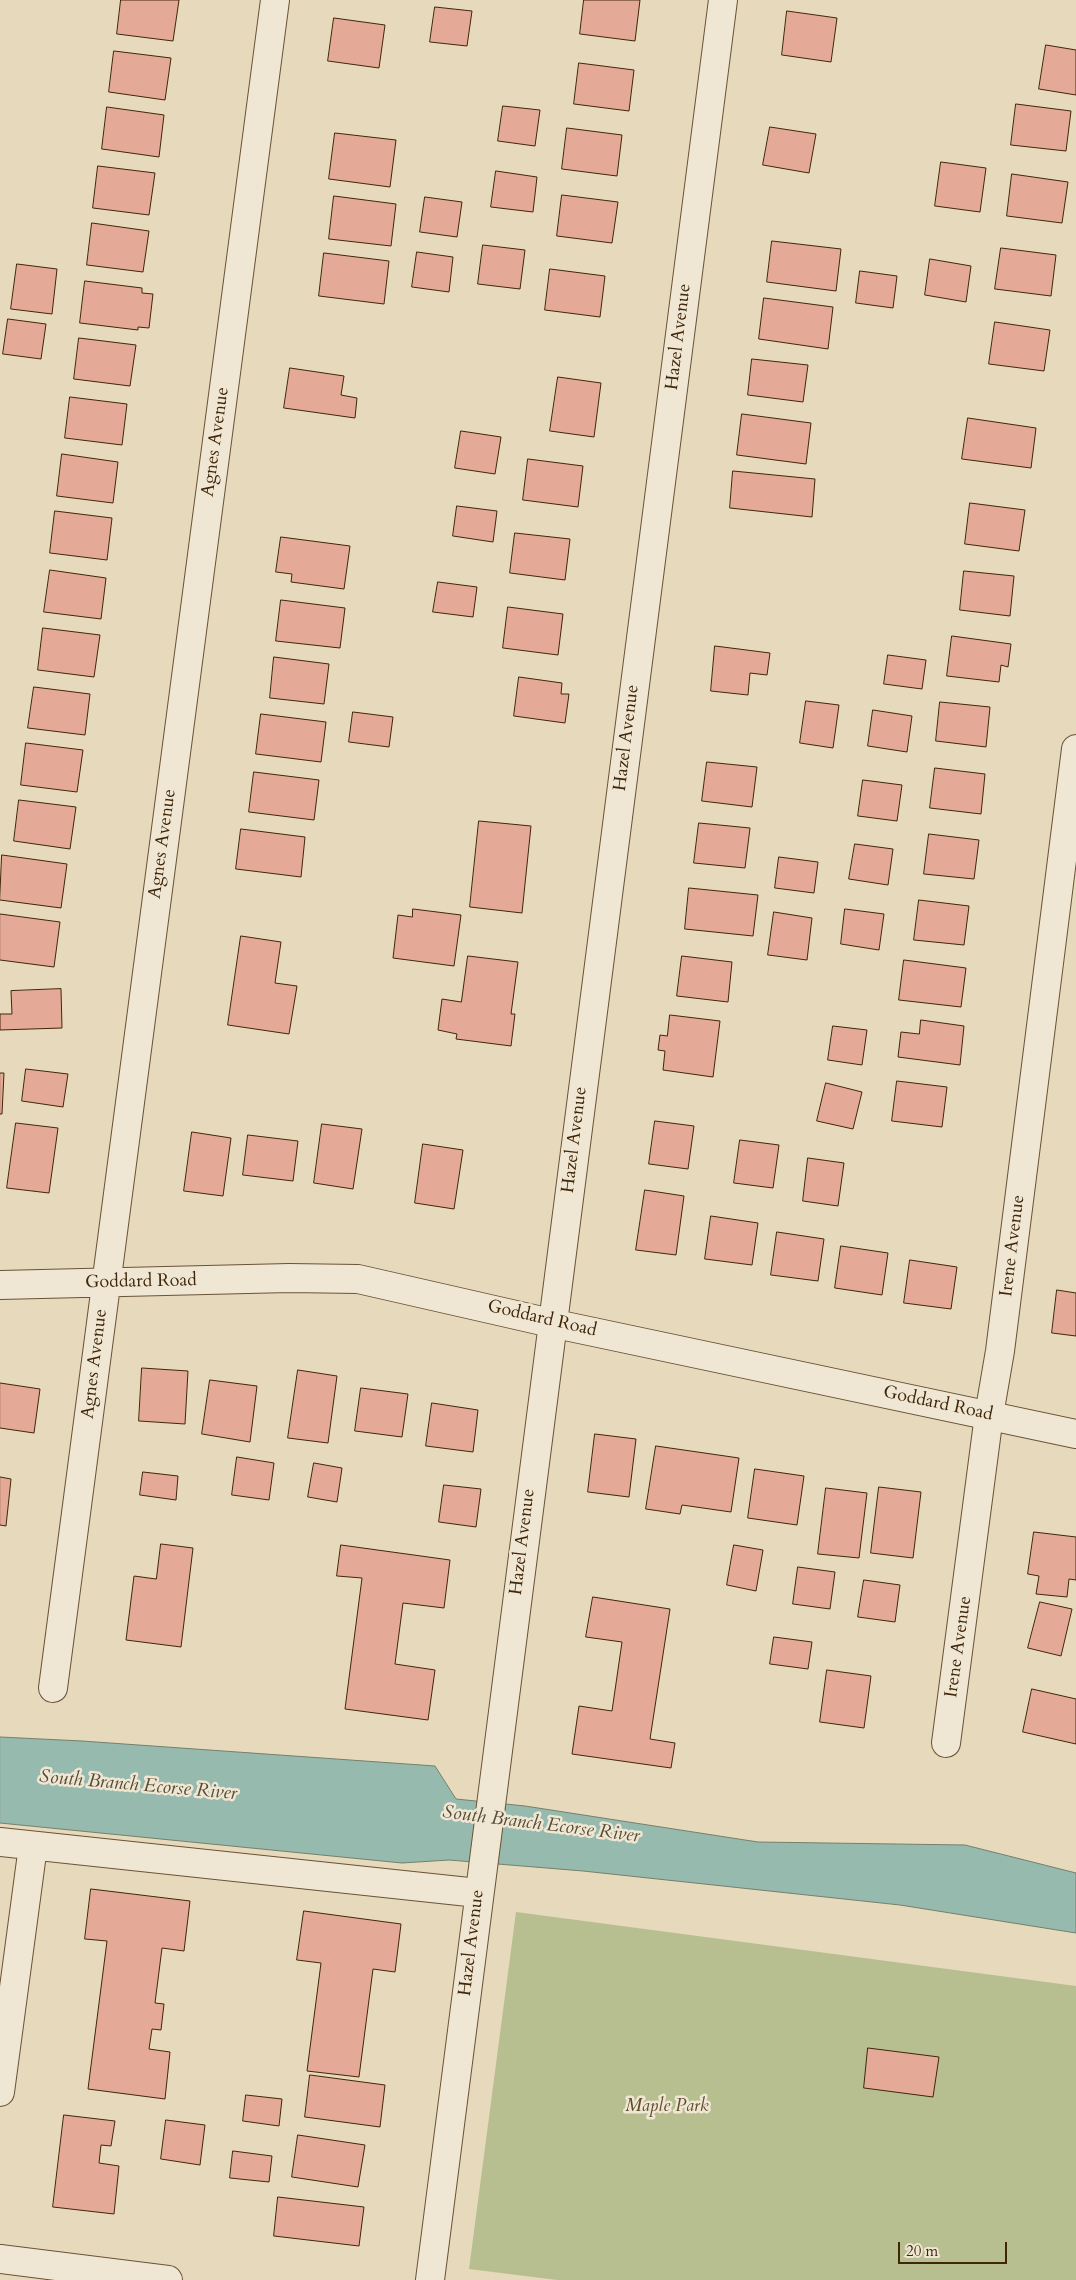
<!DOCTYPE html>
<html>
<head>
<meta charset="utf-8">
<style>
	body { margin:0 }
	#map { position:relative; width:1076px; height:2280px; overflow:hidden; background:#e7d9bb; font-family:Cardo,serif }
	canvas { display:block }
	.scale { position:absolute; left:898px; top:2242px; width:109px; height:22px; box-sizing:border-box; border:2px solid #402609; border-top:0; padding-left:6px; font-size:15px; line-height:18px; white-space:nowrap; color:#402609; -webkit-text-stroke:4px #efe6d3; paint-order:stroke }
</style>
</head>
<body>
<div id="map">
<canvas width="1076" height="2280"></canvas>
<div class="scale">20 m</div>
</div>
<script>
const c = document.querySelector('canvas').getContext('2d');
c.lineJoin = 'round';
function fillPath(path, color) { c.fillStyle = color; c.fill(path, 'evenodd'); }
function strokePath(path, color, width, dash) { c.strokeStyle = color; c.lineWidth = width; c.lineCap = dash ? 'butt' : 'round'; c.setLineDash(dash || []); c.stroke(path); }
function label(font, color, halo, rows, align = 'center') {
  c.font = font + ' Cardo,serif'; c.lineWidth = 5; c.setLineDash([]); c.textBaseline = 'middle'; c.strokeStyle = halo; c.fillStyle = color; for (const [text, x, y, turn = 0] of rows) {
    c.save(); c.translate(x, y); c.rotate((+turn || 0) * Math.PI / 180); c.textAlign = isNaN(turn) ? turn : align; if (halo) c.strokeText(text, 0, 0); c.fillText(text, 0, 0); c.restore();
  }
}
const green = new Path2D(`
	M516 1912 1076 1986V2280H557L469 2269Z`);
const water = new Path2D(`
	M0 1737 82 1741 435 1766 456 1799 525 1806 758 1842 965 1845 1076 1873V1933L900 1905 583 1871 449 1860 402 1863 0 1823Z`);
const building = new Path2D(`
	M121 0H179L173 41 117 34Z
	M584 0H640L635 41 580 34Z
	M435 7 472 11 467 46 430 42Z
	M787 11 837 18 831 62 782 55Z
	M334 18 385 25 379 68 328 61Z
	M1046 45 1076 50V95L1039 89Z
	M114 51 171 58 165 100 109 92Z
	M579 63 634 70 629 111 574 104Z
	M1016 104 1071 111 1066 151 1011 145Z
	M503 106 540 110 535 146 498 141Z
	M107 107 164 115 159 157 102 149Z
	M770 127 816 134 809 173 763 165Z
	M567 128 622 135 617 176 562 169Z
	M335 133 396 140 390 187 329 179Z
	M941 162 986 168 980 212 935 206Z
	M98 166 155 173 149 215 93 208Z
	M496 171 537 177 533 212 491 207Z
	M1012 174 1068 182 1062 223 1007 216Z
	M562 195 618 202 612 243 557 236Z
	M334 196 396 204 391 246 329 239Z
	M425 197 462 202 457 237 420 232Z
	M92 223 149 231 143 272 87 265Z
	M772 241 841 249 836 291 767 282Z
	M483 245 525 250 520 289 478 284Z
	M1001 248 1056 255 1051 296 995 289Z
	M417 252 453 257 449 292 412 287Z
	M324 253 389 261 384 304 319 296Z
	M930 259 971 266 966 302 925 295Z
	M17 264 57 269 52 314 11 309Z
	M550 269 605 276 600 317 545 310Z
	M860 271 897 276 893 308 856 303Z
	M85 281 142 288V293L153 294 149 328 138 327V330L80 323Z
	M764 298 833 307 828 349 759 339Z
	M8 319 46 324 41 359 3 354Z
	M995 322 1050 330 1044 371 989 364Z
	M79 338 136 345 130 386 74 379Z
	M752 359 808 365 803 402 748 395Z
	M290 368 344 376 341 395 357 398 355 418 284 408Z
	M558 377 601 383 594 437 550 431Z
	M70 397 127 404 122 445 65 438Z
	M742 414 811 423 806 464 737 455Z
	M968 418 1036 428 1031 468 962 459Z
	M461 431 501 437 495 474 455 468Z
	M62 454 118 462 113 503 57 496Z
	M528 459 583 466 578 507 523 500Z
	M733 471 815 479 812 517 730 508Z
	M970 503 1025 510 1019 551 965 544Z
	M457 506 497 511 493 542 453 536Z
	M55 511 112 518 107 560 50 553Z
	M515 533 570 539 565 580 510 573Z
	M281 537 350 546 344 589 291 582 292 574 276 572Z
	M50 570 106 578 101 619 44 612Z
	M964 571 1014 576 1010 616 960 610Z
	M438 582 477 587 473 617 433 612Z
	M281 600 345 608 340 648 276 641Z
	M508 607 563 614 558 655 503 648Z
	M43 628 100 635 94 677 38 670Z
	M952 636 1011 644 1008 667 1001 665 999 682 947 676Z
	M715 646 770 653 767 675 750 673 748 695 711 691Z
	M888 655 926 660 922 689 884 684Z
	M274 657 329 664 324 704 270 698Z
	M519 677 562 683 561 694H569L565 723 514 716Z
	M34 687 90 694 85 735 28 728Z
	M806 701 839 705 833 748 800 743Z
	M940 702 990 707 986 747 936 741Z
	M873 710 912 716 907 752 868 746Z
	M353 712 393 717 389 747 349 742Z
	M261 714 326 722 321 762 256 754Z
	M26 743 83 750 77 792 21 785Z
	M707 762 757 767 752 807 702 801Z
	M935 768 985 774 981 814 930 808Z
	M254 772 319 780 314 820 249 812Z
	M863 780 902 785 897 821 858 816Z
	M19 800 76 807 70 849 14 841Z
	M479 821 531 826 522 913 470 907Z
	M699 823 750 828 745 868 694 863Z
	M241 829 305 837 301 877 236 869Z
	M929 834 979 840 974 879 924 874Z
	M855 844 893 849 888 885 849 879Z
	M2 855 67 864 61 908 0 900Z
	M779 857 818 862 814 893 775 888Z
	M689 888 758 895 753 936 685 929Z
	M919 900 969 906 964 945 914 940Z
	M413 909 461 915 454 966 393 958 398 915 412 917Z
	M845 909 884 914 879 950 841 944Z
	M774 912 812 918 807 960 768 955Z
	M0 914 60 922 54 967 0 960Z
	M241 936 281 942 275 983 297 986 289 1034 228 1025Z
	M468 956 518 962 511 1014H515L511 1046 456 1039 457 1034 438 1030 442 999 461 1002Z
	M682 956 732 962 728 1002 677 996Z
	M904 960 966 968 961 1007 899 1000Z
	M61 989 62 1028 0 1030V1014H12L11 991Z
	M670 1015 720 1021 713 1077 663 1070 665 1051 658 1050 660 1035 667 1036Z
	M921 1020 964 1026 960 1065 898 1057 901 1032 919 1034Z
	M833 1026 867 1030 862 1065 828 1060Z
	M26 1069 68 1074 63 1107 22 1101Z
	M0 1073H4L2 1114H0Z
	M897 1081 947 1087 942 1127 892 1121Z
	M826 1083 862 1092 853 1129 817 1121Z
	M655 1121 694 1126 688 1169 649 1164Z
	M16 1123 58 1128 49 1193 7 1188Z
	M322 1124 362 1129 353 1189 314 1183Z
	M192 1132 231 1138 223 1196 184 1191Z
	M248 1135 298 1141 293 1181 243 1175Z
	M740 1140 779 1145 773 1188 734 1183Z
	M423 1144 463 1150 454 1209 415 1203Z
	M808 1158 844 1163 838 1206 803 1201Z
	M645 1190 684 1196 676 1255 636 1250Z
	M711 1216 758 1223 752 1265 705 1259Z
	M777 1232 824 1239 818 1281 771 1275Z
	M841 1246 888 1253 882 1295 835 1288Z
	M910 1260 957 1267 951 1309 904 1303Z
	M1057 1290 1076 1293V1336L1052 1333Z
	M142 1368 188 1371 185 1424 139 1421Z
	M298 1370 337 1376 328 1443 288 1438Z
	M210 1380 257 1386 250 1442 202 1434Z
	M0 1383 40 1389 34 1433 0 1428Z
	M361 1388 408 1394 402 1437 355 1431Z
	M432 1403 478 1410 473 1452 426 1446Z
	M595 1434 636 1439 629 1497 588 1492Z
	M656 1446 739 1458 731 1512 682 1505 680 1514 646 1509Z
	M237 1457 274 1463 269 1500 232 1495Z
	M314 1463 342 1468 337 1502 308 1497Z
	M755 1469 804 1476 797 1525 748 1518Z
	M143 1472 178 1476 176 1500 140 1495Z
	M0 1477 11 1479 6 1526 0 1525Z
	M444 1485 481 1489 476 1527 439 1522Z
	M879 1487 921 1492 913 1558 871 1553Z
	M826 1488 867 1493 859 1558 818 1554Z
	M1034 1532 1076 1537V1580L1069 1579 1067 1597 1036 1594 1039 1576 1028 1574Z
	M161 1544 193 1548 181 1647 126 1640 134 1576 156 1579Z
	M341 1545 450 1560 444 1608 403 1603 395 1664 435 1670 428 1720 345 1709 362 1578 337 1576Z
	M734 1545 763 1550 756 1591 727 1585Z
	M798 1567 835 1572 830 1609 793 1604Z
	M864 1580 900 1585 895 1622 858 1617Z
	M593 1597 670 1609 650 1739 675 1743 671 1768 572 1754 579 1706 612 1711 622 1642 586 1637Z
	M1040 1602 1072 1609 1061 1656 1028 1648Z
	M774 1637 812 1642 808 1669 770 1664Z
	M827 1670 871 1676 864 1728 820 1722Z
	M1032 1689 1076 1699V1744L1023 1732Z
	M91 1889 190 1901 184 1951 162 1948 155 2003 164 2004 161 2030 152 2029 149 2049 170 2052 165 2099 88 2089 107 1941 85 1939Z
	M304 1911 401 1924 395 1972 373 1969 359 2077 307 2071 321 1963 297 1960Z
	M868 2048 939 2057 933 2097 864 2088Z
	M310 2075 385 2085 380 2127 305 2117Z
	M246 2095 282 2099 279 2126 243 2121Z
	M64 2115 115 2121 111 2146 101 2145 99 2163 119 2166 114 2214 53 2207Z
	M166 2120 205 2125 200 2165 161 2159Z
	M298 2135 365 2145 358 2187 292 2177Z
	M233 2151 272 2156 269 2182 230 2178Z
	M278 2197 364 2207 359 2246 274 2236Z`);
const minor = new Path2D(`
	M0 1285 289 1278 358 1279 551 1323 1076 1434
	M53 1688 275 0
	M946 1743 989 1415 1000 1351 1076 749
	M0 1842 478 1893
	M0 2092 33 1846
	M0 2259 168 2280
	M430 2280 723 0`);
const streetNames = [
	["Hazel Avenue",679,337,-83],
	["Agnes Avenue",216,442,-82],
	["Hazel Avenue",627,738,-83],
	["Agnes Avenue",163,844,-82],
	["Hazel Avenue",575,1140,-83],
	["Irene Avenue",1013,1246,-83],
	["Goddard Road",141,1282,-1],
	["Goddard Road",542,1319,13],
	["Agnes Avenue",95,1364,-83],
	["Goddard Road",938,1404,12],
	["Hazel Avenue",523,1542,-83],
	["Irene Avenue",959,1647,-82],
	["Hazel Avenue",472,1943,-83]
];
const parkNames = [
	["Maple Park",667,2107]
];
const waterNames = [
	["South Branch Ecorse River",138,1786,5],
	["South Branch Ecorse River",541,1825,7]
];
fillPath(green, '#b7bf90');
fillPath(water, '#97baae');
strokePath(water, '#747f6c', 1);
fillPath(building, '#e4aa97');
strokePath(building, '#402609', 1);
strokePath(minor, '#6a5336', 30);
strokePath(minor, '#efe6d3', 28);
label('18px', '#402609', '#efe6d3', streetNames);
label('italic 18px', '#5e4c2b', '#efe6d3', parkNames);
label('italic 19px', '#564b32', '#efe6d3', waterNames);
</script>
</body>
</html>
